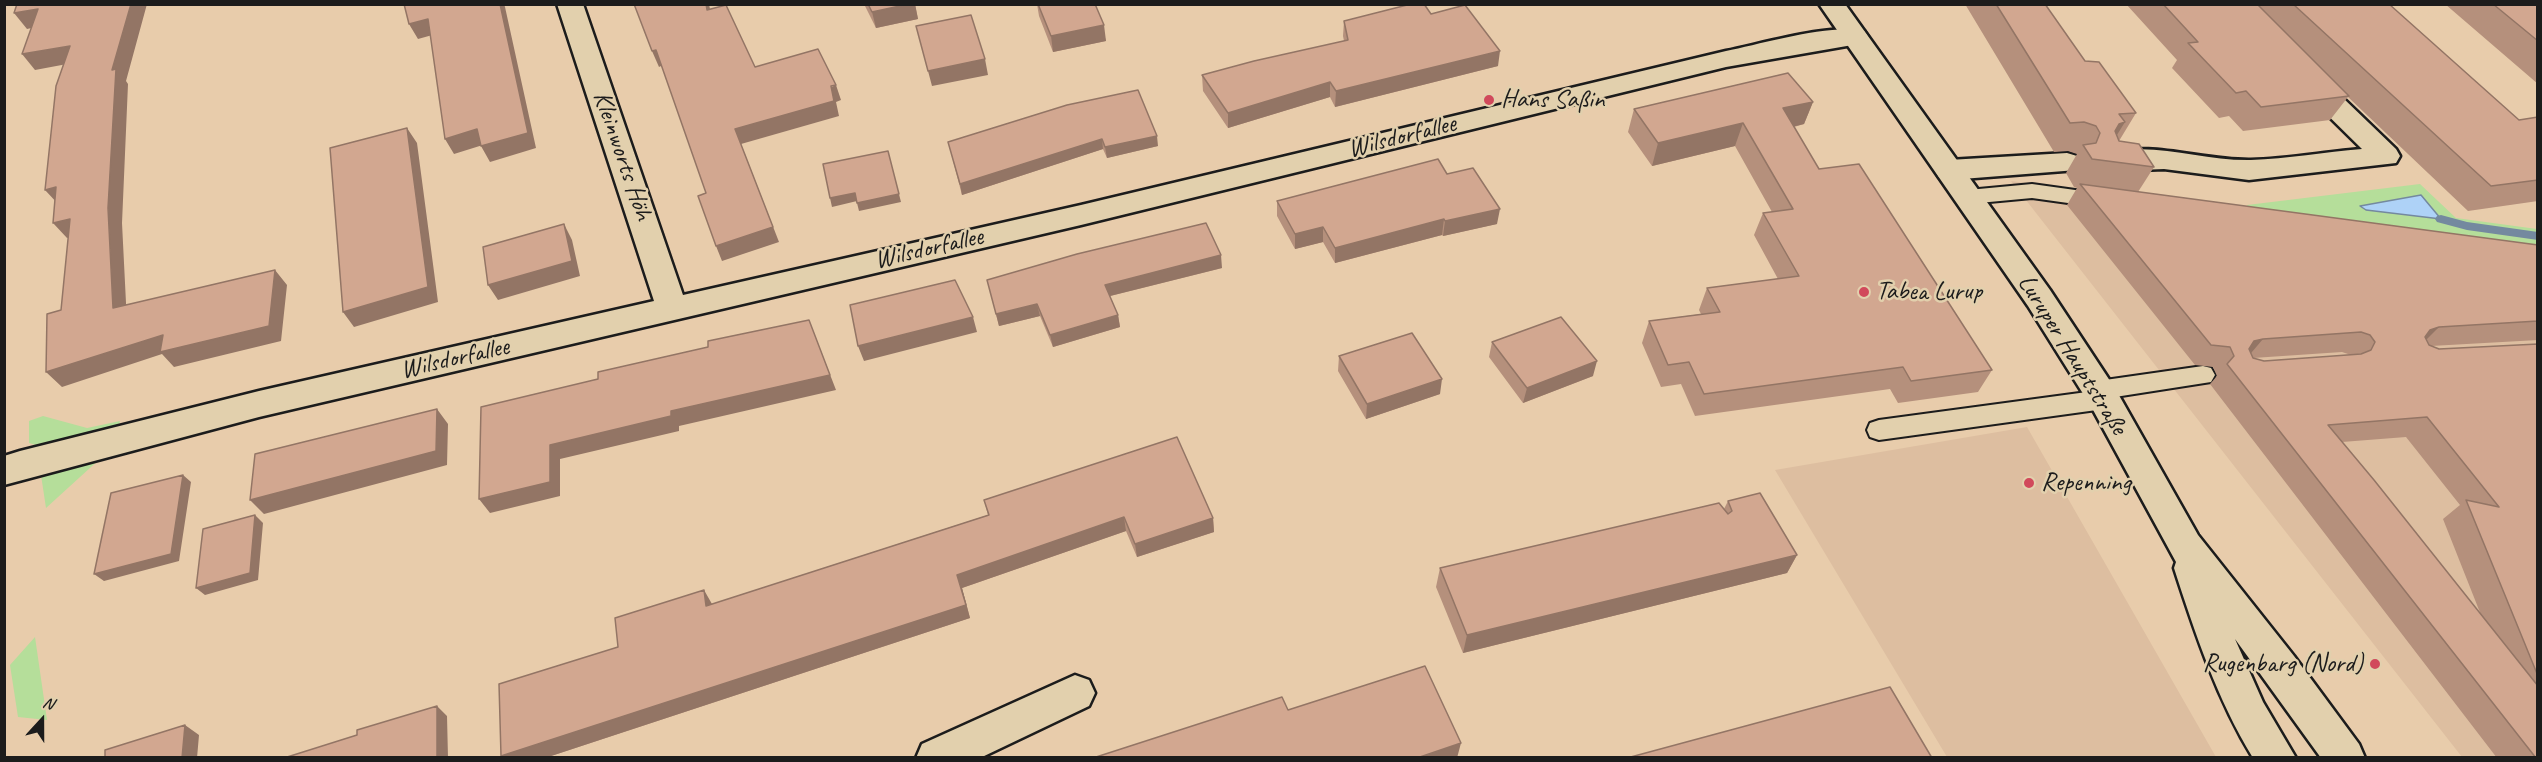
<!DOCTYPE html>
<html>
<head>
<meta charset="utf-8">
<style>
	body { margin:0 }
	#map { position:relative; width:2542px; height:762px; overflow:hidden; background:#e8ccab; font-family:Caveat,sans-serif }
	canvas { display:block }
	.frame { position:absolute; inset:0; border:6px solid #1c1c1c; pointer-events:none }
	.north { position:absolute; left:12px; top:690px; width:60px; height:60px; -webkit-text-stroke:4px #e2d0ad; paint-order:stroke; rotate:21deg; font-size:16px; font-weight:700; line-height:24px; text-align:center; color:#1c1c1c }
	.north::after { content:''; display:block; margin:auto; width:21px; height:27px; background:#1c1c1c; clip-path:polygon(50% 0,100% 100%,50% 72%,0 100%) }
</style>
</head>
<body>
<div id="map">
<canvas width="2542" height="762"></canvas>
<div class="frame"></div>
<div class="north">N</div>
</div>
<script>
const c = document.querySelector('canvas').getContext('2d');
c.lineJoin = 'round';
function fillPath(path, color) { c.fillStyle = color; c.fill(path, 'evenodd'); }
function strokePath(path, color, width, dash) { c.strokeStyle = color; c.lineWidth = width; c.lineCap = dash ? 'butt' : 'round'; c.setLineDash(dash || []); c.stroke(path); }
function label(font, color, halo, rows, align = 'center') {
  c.font = font + ' Caveat,sans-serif'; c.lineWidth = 5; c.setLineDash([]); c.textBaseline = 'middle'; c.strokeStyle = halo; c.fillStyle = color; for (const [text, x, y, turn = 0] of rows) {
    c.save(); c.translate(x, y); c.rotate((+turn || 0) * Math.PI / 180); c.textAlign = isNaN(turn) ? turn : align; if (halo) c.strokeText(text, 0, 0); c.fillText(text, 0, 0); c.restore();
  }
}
const built = new Path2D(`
	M2011 181 2537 254V757H2462Z
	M2027 427 2216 757H1947L1775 470Z`);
const green = new Path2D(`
	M2420 184 2456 218 2537 229V254L2250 214 2247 205Z
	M43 416 87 428 120 421 119 425 36 445 29 443V421Z
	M102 457 46 508 41 475Z
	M35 637 47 720 18 717 10 665Z`);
const water = new Path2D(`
	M2421 195 2441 219 2366 210 2360 206Z`);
const stream = new Path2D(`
	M2441 215 2467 222 2538 232V240L2467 230 2437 222 2435 219 2437 216Z`);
const service = new Path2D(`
	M2032 184 2104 194 2112 196 2115 201 2112 206 2104 208 2032 198 1968 204 1960 202 1957 197 1960 192 1968 190Z
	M2203 366 2211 368 2215 375 2211 382 2115 397 2113 406 2104 409 1879 440 1870 437 1867 430 1870 423 1879 420 2087 392 2089 383 2098 381Z`);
const minor = new Path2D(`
	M557 4H583L683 295 1081 205 1726 51C1761 44 1832 23 1864 31L1868 37 1864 43 1726 67 1081 225 259 417 4 485V456L20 451 259 391 654 301Z
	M2307 70 2317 73 2396 149 2400 156 2396 163 2249 180 2164 169 2113 171 2103 168 2099 161 2103 154C2153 140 2201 161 2251 160 2287 159 2325 152 2362 149L2297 85 2293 79 2297 73Z
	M2067 153 2077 156 2081 163 2077 170 1949 180 1939 177 1935 170 1939 163 1949 160Z
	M1075 675 1089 680 1095 693 1089 706 980 758H916L922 744Z`);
const primary = new Path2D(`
	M1819 4H1845L2050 290 2116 390 2198 535 2294 656 2359 744 2365 758H2321L2235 639 2263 702 2296 758H2253C2217 699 2195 633 2174 568L2176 562 2092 408 2028 306Z`);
const wall = new Path2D(`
	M864 4H915L918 19 876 28Z
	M1037 4H1095L1106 41 1053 52 1039 16Z
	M1965 4H2045L2085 61 2136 113 2119 141 2154 167 2138 192 2538 245V340L2431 346 2439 349 2538 344V758H2497L2210 384 2217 376 2213 367 2195 365 2067 205 2077 188 2074 187 2066 173 2077 154 2068 151 2054 152ZM2342 352 2351 355 2264 361 2253 358ZM2406 437 2460 505 2443 519 2481 615 2342 442Z
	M2126 4H2389L2519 120 2538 117V201L2468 211 2348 97 2330 120 2243 131 2229 116 2219 118 2172 68 2177 60Z
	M2445 4H2538V84Z
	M1431 14 1498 66 1335 107 1330 97 1228 128 1203 91 1202 75 1344 41 1343 36 1344 21Z
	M1813 102 1804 124 1794 127 1819 169 1992 370 1978 392 1898 403 1890 389 1695 416 1681 384 1661 387 1642 343 1649 321 1701 314 1699 310 1707 288 1778 279 1754 235 1763 213 1772 212 1735 146 1652 166 1628 132 1634 109Z
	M1067 105 1158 146 1107 158 1103 149 962 195 951 153Z
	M1447 174 1497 224 1443 236 1442 235 1335 263 1323 242 1295 249 1277 216V201Z
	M1222 268 1110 296 1118 315 1120 327 1053 347 1040 316 999 326 987 280Z
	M1492 342 1593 376 1523 403 1489 357Z
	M1339 356 1440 394 1366 419 1338 371Z
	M984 500 1213 518 1214 532 1137 557 1126 531 962 588 970 618 545 758H503L501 756 618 647 712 604 988 515Z
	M1728 501 1797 555 1787 573 1463 653 1436 587 1440 568 1724 509Z`);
const shadedWall = new Path2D(`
	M131 4H147L126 81 128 84 122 223 127 323 113 308 108 208 112 70Z
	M500 4H504L505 7 536 148 490 162 481 146Z
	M706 4H709L713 25 707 10Z
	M909 4H915L918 19 876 28 872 12Z
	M38 9 50 24 27 29 14 13Z
	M428 19 436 34 418 39 409 24Z
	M1104 25 1106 41 1053 52 1051 36Z
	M70 46 83 61 35 70 22 54Z
	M656 50 663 65 659 67 652 51Z
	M1500 51 1498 66 1335 107 1336 91Z
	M985 59 988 75 932 86 928 71Z
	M1330 82V97L1228 128V113Z
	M836 85 841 100 836 102 839 116 741 144 779 242 722 261 716 246 735 129Z
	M1813 102 1804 124 1775 131 1783 108Z
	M2125 122 2107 151 2101 153 2119 124Z
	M1743 123 1735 146 1652 166 1658 143Z
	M407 128 417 143 438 302 354 327 343 312Z
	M477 129 486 144 454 154 445 139Z
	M1157 136 1158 146 1107 158 1105 147Z
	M1102 139 1103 149 962 195 960 184Z
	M888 151 901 202 859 211 857 203Z
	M56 187 59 205 45 190Z
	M855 193 857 201 832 207 830 198Z
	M1500 209 1497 224 1443 236 1445 221Z
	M70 219 84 234 67 238 53 223Z
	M1444 219 1442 235 1335 263V248Z
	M564 224 572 240 580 276 498 300 488 285Z
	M1323 227V242L1295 249V234Z
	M1221 255 1222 268 1106 297 1105 285Z
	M275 270 287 285 281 341 174 367 162 354 62 387 46 372Z
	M1037 304 1040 316 999 326 996 314Z
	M1118 315 1120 327 1053 347 1050 335Z
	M973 317 977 332 864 361 858 346Z
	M809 320 836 390 679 426V431L560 459V496L490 513 479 499 550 445 671 411Z
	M2439 327 2419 347 2430 330Z
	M2263 339 2246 359 2237 361 2254 341Z
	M1597 361 1593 376 1523 403 1527 388Z
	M1442 379 1440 394 1366 419 1367 404Z
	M437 409 448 424 447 465 264 514 250 500Z
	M183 475 191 482 179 561 104 581 94 574Z
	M255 515 263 523 258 580 205 595 196 588Z
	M1124 517 1126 531 962 588 970 618 545 758H503L501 756 957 575Z
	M1213 518 1214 532 1137 557 1135 544Z
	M1797 555 1787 573 1463 653 1467 635Z
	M704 590 712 604 714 620 706 606Z
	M437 706 447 716 448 758H437Z
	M185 725 199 735 197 758H182Z
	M1461 743 1457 758H1417Z`);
const building = new Path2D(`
	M17 4H131L112 70 116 69 108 208 113 308 275 270 269 326 160 352 163 335 46 372 47 314 61 310 70 219 53 223 56 187 45 190 56 86 70 46 22 54 38 9 14 13Z
	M404 4H500L528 133 481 146 477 129 445 139 428 19 409 24Z
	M634 4H706L707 10 726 5 755 67 818 49 836 85 831 86 834 101 735 129 773 227 716 246 698 196 706 193 656 50 652 51Z
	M868 4H909L872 12Z
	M1038 4H1095L1104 25 1051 36Z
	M1411 4H1424L1431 14 1465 5 1500 51 1336 91 1330 82 1228 113 1202 75 1254 61 1348 40 1344 21Z
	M1996 4H2045L2085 61 2099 62 2136 113 2119 114 2125 122 2119 124 2115 131 2119 141 2139 144 2154 167 2092 159 2083 145 2096 143 2100 133 2096 126 2084 122 2070 123Z
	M2163 4H2257L2349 96 2261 107 2246 91 2236 93 2188 43 2198 42Z
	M2293 4H2389L2519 120 2538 117V180L2491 186Z
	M2493 4H2538V41Z
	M971 15 985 59 928 71 916 26Z
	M1788 73 1813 102 1783 108 1819 169 1859 164 1992 370 1911 381 1903 367 1704 394 1689 362 1668 365 1649 321 1720 312 1707 288 1799 276 1763 213 1793 209 1743 123 1658 143 1634 109Z
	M1138 90 1157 136 1105 147 1102 139 960 184 948 142 1067 105Z
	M407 128 428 287 343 312 330 148Z
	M888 151 899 194 857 203 855 193 830 198 823 164Z
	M1438 159 1447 174 1473 168 1500 209 1445 221 1444 219 1335 248 1323 227 1295 234 1277 201Z
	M2080 184 2538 245V321L2439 327 2430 330 2425 337 2429 345 2439 349 2538 344V676L2466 500 2499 507 2427 417 2328 425 2374 480 2538 686V758H2536L2227 364 2234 356 2230 347 2211 345ZM2361 332 2370 335 2375 342 2371 350 2361 354 2264 361 2253 358 2249 349 2254 341 2263 339Z
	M1206 223 1221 255 1105 285 1118 315 1050 335 1037 304 996 314 987 280 1077 254Z
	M564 224 572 261 488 285 483 247Z
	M955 280 973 317 858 346 850 305Z
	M1561 317 1597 361 1527 388 1492 342Z
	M809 320 830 375 671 411V416L550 445V482L479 499 481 407 598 379V372L708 347V341Z
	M1412 333 1442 379 1367 404 1339 356Z
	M437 409 436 451 250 500 255 454Z
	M1177 437 1213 518 1135 544 1124 517 957 575 966 605 501 756 499 684 618 647 615 618 704 590 706 606 989 515 984 500Z
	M183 475 171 554 94 574 111 493Z
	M1760 493 1797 555 1467 635 1440 568 1719 503 1728 514 1732 511 1728 501Z
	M255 515 250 573 196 588 203 529Z
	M1425 666 1461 743 1417 758H1093L1282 697 1288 710Z
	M1890 687 1932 758H1627Z
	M437 706V758H284L357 735V730Z
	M185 725 182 758H105V750Z`);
const markers = [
	[1489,100,6,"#d1495b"],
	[1864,292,6,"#d1495b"],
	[2029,483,6,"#d1495b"],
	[2375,664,6,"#d1495b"]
];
const poiNames = [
	["Hans Saßin",1501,100],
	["Tabea Lurup",1876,292],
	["Repenning",2041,483],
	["Rugenbarg (Nord)",2363,664,"right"]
];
const streetNames = [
	["Wilsdorfallee",1402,137,-14],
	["Kleinworts Höh",622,156,71],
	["Wilsdorfallee",929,249,-13],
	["Luruper Hauptstraße",2072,355,58],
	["Wilsdorfallee",455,359,-13]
];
fillPath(built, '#ddbea0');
fillPath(green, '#b5de9a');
fillPath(water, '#aed2f7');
strokePath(water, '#74899f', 1.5);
fillPath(stream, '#74899f');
strokePath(service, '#1c1c1c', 4);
strokePath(minor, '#1c1c1c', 5);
strokePath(primary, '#1c1c1c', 5);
fillPath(service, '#e2d0ad');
fillPath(minor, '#e2d0ad');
fillPath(primary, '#e2d0ad');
fillPath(wall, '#b5907c');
fillPath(shadedWall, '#937565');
fillPath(building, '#d2a790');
strokePath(building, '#937565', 1.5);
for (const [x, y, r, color] of markers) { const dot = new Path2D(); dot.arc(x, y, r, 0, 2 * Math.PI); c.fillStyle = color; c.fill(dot); strokePath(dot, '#e2d0ad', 2); }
label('26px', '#1c1c1c', '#e2d0ad', poiNames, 'left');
label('26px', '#1c1c1c', '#e2d0ad', streetNames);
</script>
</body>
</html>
